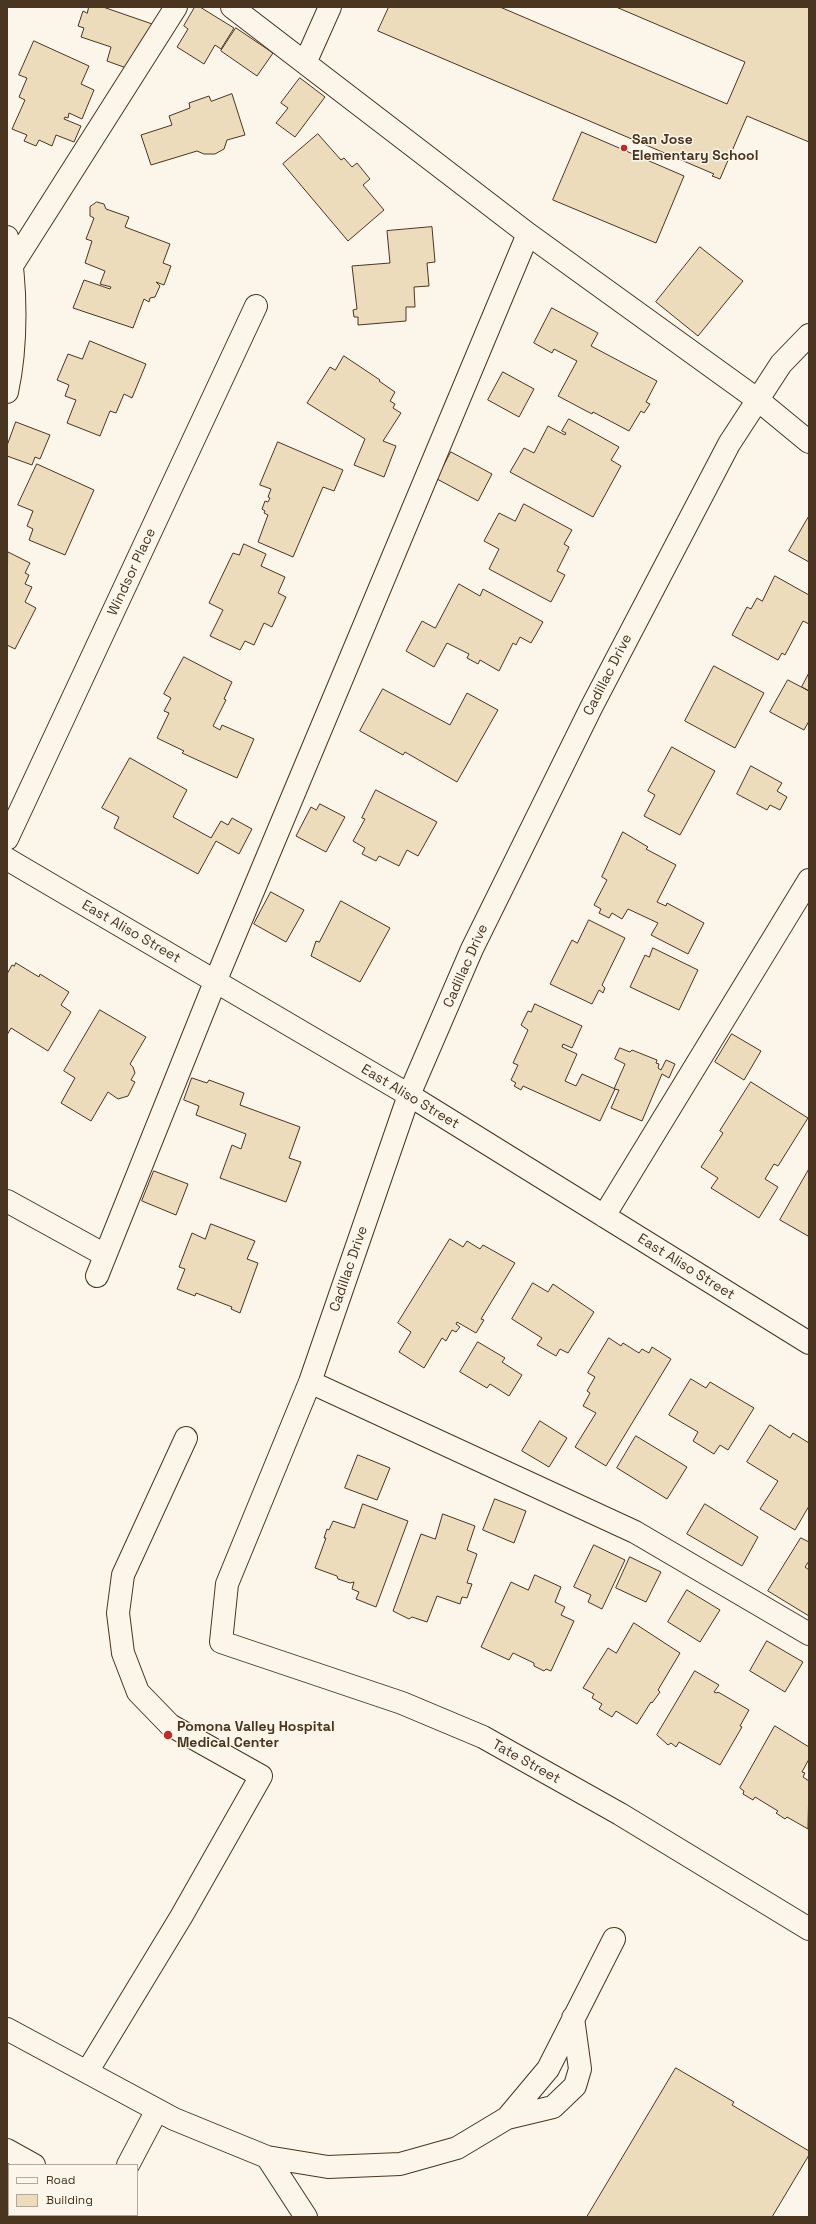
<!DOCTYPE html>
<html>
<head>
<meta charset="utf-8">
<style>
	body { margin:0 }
	#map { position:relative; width:816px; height:2224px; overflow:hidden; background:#fbf6e9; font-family:"Space Grotesk",sans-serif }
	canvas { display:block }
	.frame { position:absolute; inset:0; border:8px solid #4a3520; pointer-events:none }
	.legend { position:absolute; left:8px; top:2164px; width:130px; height:52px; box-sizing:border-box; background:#fbf6e9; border:1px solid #b4a999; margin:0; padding:5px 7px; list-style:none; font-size:12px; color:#4a3520 }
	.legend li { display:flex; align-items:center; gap:8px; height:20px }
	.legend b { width:20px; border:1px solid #b4a999 }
</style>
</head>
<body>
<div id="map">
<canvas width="816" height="2224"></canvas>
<div class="frame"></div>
<ul class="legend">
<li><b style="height:5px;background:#fbf6e9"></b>Road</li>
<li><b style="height:11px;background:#ecdcbc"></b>Building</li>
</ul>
</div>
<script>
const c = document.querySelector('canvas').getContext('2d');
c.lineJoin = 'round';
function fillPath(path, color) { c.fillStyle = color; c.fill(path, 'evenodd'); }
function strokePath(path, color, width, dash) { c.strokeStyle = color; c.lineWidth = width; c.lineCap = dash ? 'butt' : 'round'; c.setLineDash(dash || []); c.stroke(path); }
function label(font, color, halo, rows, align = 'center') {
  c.font = font + ' "Space Grotesk",sans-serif'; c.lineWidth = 3; c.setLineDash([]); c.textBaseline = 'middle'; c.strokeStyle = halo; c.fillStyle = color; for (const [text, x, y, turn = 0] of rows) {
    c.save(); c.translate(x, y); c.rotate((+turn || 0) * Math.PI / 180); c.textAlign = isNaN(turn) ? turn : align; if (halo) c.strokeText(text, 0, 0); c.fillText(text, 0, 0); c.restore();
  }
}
const building = new Path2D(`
	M89 7H103L158 26 129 69 107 61 111 47 81 37 84 28 78 26 83 11 87 13Z
	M195 7H200L234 28 221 49 215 45 204 64 177 47 188 29 184 26Z
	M389 7H500L727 104 745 62 616 7H809V142L747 116 720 179 712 176 714 174 378 31Z
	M236 28 273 53 257 76 221 51Z
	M34 41 89 66 81 84 94 90 82 119 69 113 68 118 65 117 64 119 81 126 74 142 56 135 52 146 39 140 36 146 24 141 27 135 12 129 25 100 19 97 27 78 19 75Z
	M300 78 325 97 295 137 276 123 288 108 281 103Z
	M232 94 245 135 227 140 224 149 215 154H204L197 151 151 165 141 135 172 125 169 116 190 108 189 103 209 96 211 101Z
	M582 132 684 176 656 243 553 200Z
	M318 134 341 160 344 158 352 167 357 163 370 179 363 185 384 210 348 241 283 164Z
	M97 202 104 204 106 209 129 217 125 227 170 244 163 263 171 266 164 285 156 282 160 286 155 297 150 298 149 302 144 299 133 328 73 308 84 280 110 289 111 287 100 284 105 271 85 263 92 241 86 239 94 218 90 216V207Z
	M432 227 435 262 427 263 429 286 414 287 415 307H406V321L358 325V317H354L353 310 357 309 352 266 390 263 387 231Z
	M700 247 743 281 698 336 656 302Z
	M552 308 598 333 591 346 657 381 646 402 650 404 644 413 641 411 629 431 593 412 592 414 558 396 577 361 554 349 552 353 534 343Z
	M90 341 146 364 132 398 124 394 116 413 110 411 100 436 67 423 76 400 65 396 69 385 57 380 68 354 82 359Z
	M344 356 380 380 379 381 395 392 390 401 395 404 393 408 401 413 383 441 396 446 384 477 354 465 365 439 307 403 330 367 335 370Z
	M503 372 534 389 519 417 488 400Z
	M569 419 619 447 611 460 621 466 593 517 510 472 524 448 534 453 548 426 565 435 566 433 562 431Z
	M16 422 50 435 40 459 35 457 32 465 7 456V446Z
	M278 442 343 470 334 491 323 487 293 557 258 542 268 515 264 513 265 511 262 509 265 501 268 502 270 498 268 497 271 489 260 485Z
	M451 452 492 474 478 501 437 479Z
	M37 464 94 490 65 555 29 540 33 529 27 526 33 511 18 505Z
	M524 504 572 530 564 544 569 547 557 571 565 575 551 602 489 569 499 549 484 541 499 513 515 521Z
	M809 516V562L789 551Z
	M244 544 266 554 261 566 285 577 278 593 286 597 272 627 264 623 254 645 245 641 240 650 210 636 223 610 209 603 233 553 239 555Z
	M8 552 30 563 25 573 29 575 25 584 32 587 25 602 36 608 15 649 7 645Z
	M775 576 809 595V624L803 621 785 655 782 653 778 660 732 635 747 607 751 609 757 598 762 601Z
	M459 584 480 596 483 589 543 622 531 643 520 637 516 645 513 643 499 671 480 660 478 664 467 658 469 654 447 643 434 667 406 651 422 621 435 628Z
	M184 657 232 682 224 699 226 700 213 726 220 730 222 725 254 739 237 778 182 753 184 751 157 738 169 713 164 711 171 698 164 694Z
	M714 666 764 693 735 748 685 721Z
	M809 673V691L802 687Z
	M788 680 809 691V721L804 730 770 712Z
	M383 689 450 725 467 693 498 710 457 782 405 752 403 755 360 731Z
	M672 747 715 771 680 835 644 816 655 795 648 791Z
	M130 758 187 790 173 817 211 838 221 821 228 825 232 818 252 829 239 854 216 841 198 874 114 828 119 817 102 808Z
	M751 766 782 783 777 791 787 797 780 810 770 805 767 810 737 794Z
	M376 790 437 822 418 856 407 850 399 866 379 856 376 861 362 854 365 848 353 841 365 819 362 818Z
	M320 804 345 817 326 852 296 836 311 807 316 810Z
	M623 832 648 847 646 849 676 865 657 902 666 906 667 903 704 923 688 954 651 935 658 923 628 909 622 919 612 913 609 918 599 913 601 909 594 905 607 880 602 877Z
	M271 892 304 910 286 942 254 924Z
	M341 901 390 928 360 982 311 956 316 941 319 942Z
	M589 920 625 938 602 985 605 988 603 993 599 990 592 1004 550 984 572 940 577 943Z
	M653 948 698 970 679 1010 630 987 645 955 649 957Z
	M16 963 39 977 40 974 69 992 61 1005 71 1012 48 1051 11 1028 7 1035V974L12 965 14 966Z
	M535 1004 582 1026 572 1048 563 1044 562 1047 577 1054 565 1081 576 1086 582 1074 615 1089 600 1121 523 1086 521 1090 514 1086 516 1083 511 1080 518 1065 513 1063 528 1030 521 1025 528 1011 531 1012Z
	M100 1010 146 1037 130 1064 133 1067 135 1073 131 1080 135 1082 128 1096 118 1099 108 1092 91 1121 61 1103 75 1078 64 1071Z
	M732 1034 761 1051 744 1080 715 1062Z
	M620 1048 630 1052 632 1050 657 1060 656 1063 659 1064 658 1068 661 1070 666 1060 675 1064 669 1078 662 1074 642 1121 611 1108 619 1090 614 1089 625 1064 615 1059Z
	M192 1078 207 1083 209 1080 244 1093 240 1105 300 1127 289 1158 301 1162 286 1202 220 1178 232 1145 241 1149 246 1134 196 1115 199 1106 184 1100Z
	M751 1082 808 1118 778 1166 774 1164 765 1179 778 1187 759 1218 711 1188 718 1178 701 1167 723 1133 720 1131Z
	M809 1169V1234L808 1236 780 1220Z
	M154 1171 188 1184 176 1215 142 1201Z
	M211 1224 255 1241 247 1259 258 1263 240 1313 231 1309 232 1307 196 1293 195 1296 177 1289 185 1269 179 1267 192 1233 205 1239Z
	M450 1239 463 1247 467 1241 480 1249 483 1245 515 1263 481 1319 484 1320 476 1333 457 1322 456 1324 460 1327 456 1332 452 1330 446 1341 442 1338 424 1368 399 1352 411 1332 398 1323Z
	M533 1283 548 1292 553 1284 594 1312 568 1353 560 1349 556 1356 537 1345 542 1338 512 1319Z
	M609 1338 621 1346 623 1343 639 1353 642 1349 649 1353 652 1347 671 1359 606 1466 575 1447 596 1413 583 1406 590 1393 587 1391 595 1377 588 1373Z
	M478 1342 505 1358 502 1362 522 1375 509 1396 490 1384 487 1388 460 1372Z
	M691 1379 706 1388 710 1382 754 1408 728 1450 720 1445 714 1454 693 1441 698 1432 669 1415Z
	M540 1421 567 1438 549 1467 522 1451Z
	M770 1425 790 1438 793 1433 809 1443V1506L795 1530 760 1509 778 1481 747 1462Z
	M636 1436 687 1467 667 1499 617 1468Z
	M358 1455 390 1468 377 1500 345 1488Z
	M495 1499 526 1511 514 1543 483 1530Z
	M363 1504 408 1521 376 1607 356 1599 359 1592 352 1589 354 1582 350 1583 338 1579 337 1576 315 1568 326 1538H324L327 1529 329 1530 333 1521 354 1528Z
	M705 1504 758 1537 742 1566 687 1534Z
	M443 1514 475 1526 467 1550 477 1554 467 1583 472 1584 467 1598 462 1597 460 1604 437 1596 427 1622 412 1617 409 1619 393 1611 421 1534 435 1539Z
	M801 1538 809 1542V1561L805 1567 809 1570V1616L768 1591Z
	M594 1545 625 1560 602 1609 588 1602 591 1595 574 1587Z
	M630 1557 661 1572 646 1602 616 1588Z
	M535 1575 561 1587 555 1602 565 1607 561 1615 574 1621 551 1671 546 1669 544 1671 534 1666V1663L513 1653 509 1660 481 1647 511 1582 528 1590Z
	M687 1590 720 1610 700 1642 668 1622Z
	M634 1623 680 1653 658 1690 660 1692 652 1703 651 1702 637 1724 616 1711 612 1717 599 1709 602 1704 592 1698 594 1694 583 1688 608 1648 616 1653Z
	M767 1641 803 1662 785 1692 750 1671Z
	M695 1671 719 1685 714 1692 717 1693 718 1692 749 1710 740 1726 742 1727 720 1765 679 1742 676 1747 671 1743 668 1745 657 1735Z
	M775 1726 809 1747V1759L802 1772 805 1773 803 1777 809 1781 808 1829 787 1817 785 1819 776 1813 778 1811 755 1797 753 1800 743 1794 744 1791 740 1788Z
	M676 2068 734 2102 732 2105 809 2151V2155L772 2217H587Z`);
const minor = new Path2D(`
	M232 7 528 234 758 400 809 442
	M305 63 330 7
	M7 237C17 283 17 346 7 392
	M13 264 176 7
	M809 335 781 364 729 444 592 706 472 949 409 1095 310 1382 227 1584 221 1642 402 1703 483 1737 620 1814 809 1929
	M7 839 256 306
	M7 859 409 1095 809 1343
	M7 1201 105 1255
	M604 1216 809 880
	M97 1276 215 982 528 234
	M310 1382 635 1532 809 1634
	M7 2029 174 2119 267 2157 328 2167 400 2164 457 2148 507 2118 548 2069 614 1939
	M87 2072 181 1917 261 1776 170 1725 138 1692 123 1653 118 1613 123 1575 186 1438
	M507 2118 553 2107 575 2086 580 2069 573 2018
	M7 2150 34 2165
	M267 2157 306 2217
	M128 2165 157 2110
	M73 2217 76 2215`);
const markers = [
	[624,148,4,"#c62828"],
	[168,1735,5,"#c62828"]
];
const poiNames = [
	["San Jose",632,140],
	["Elementary School",632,156],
	["Pomona Valley Hospital",177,1727],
	["Medical Center",177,1743]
];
const streetNames = [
	["Windsor Place",132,572,-65],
	["Cadillac Drive",608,675,-63],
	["East Aliso Street",131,932,30],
	["Cadillac Drive",466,966,-66],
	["East Aliso Street",410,1097,31],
	["East Aliso Street",686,1267,32],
	["Cadillac Drive",349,1269,-71],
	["Tate Street",526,1762,29]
];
fillPath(building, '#ecdcbc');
strokePath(building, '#4a3520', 1);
strokePath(minor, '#4a3520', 24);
strokePath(minor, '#fbf6e9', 22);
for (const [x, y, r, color] of markers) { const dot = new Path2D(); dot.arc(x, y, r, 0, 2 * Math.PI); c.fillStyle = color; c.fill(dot); strokePath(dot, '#fbf6e9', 1.5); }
label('bold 14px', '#4a3520', '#fbf6e9', poiNames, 'left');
label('14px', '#4a3520', '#fbf6e9', streetNames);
</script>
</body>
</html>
